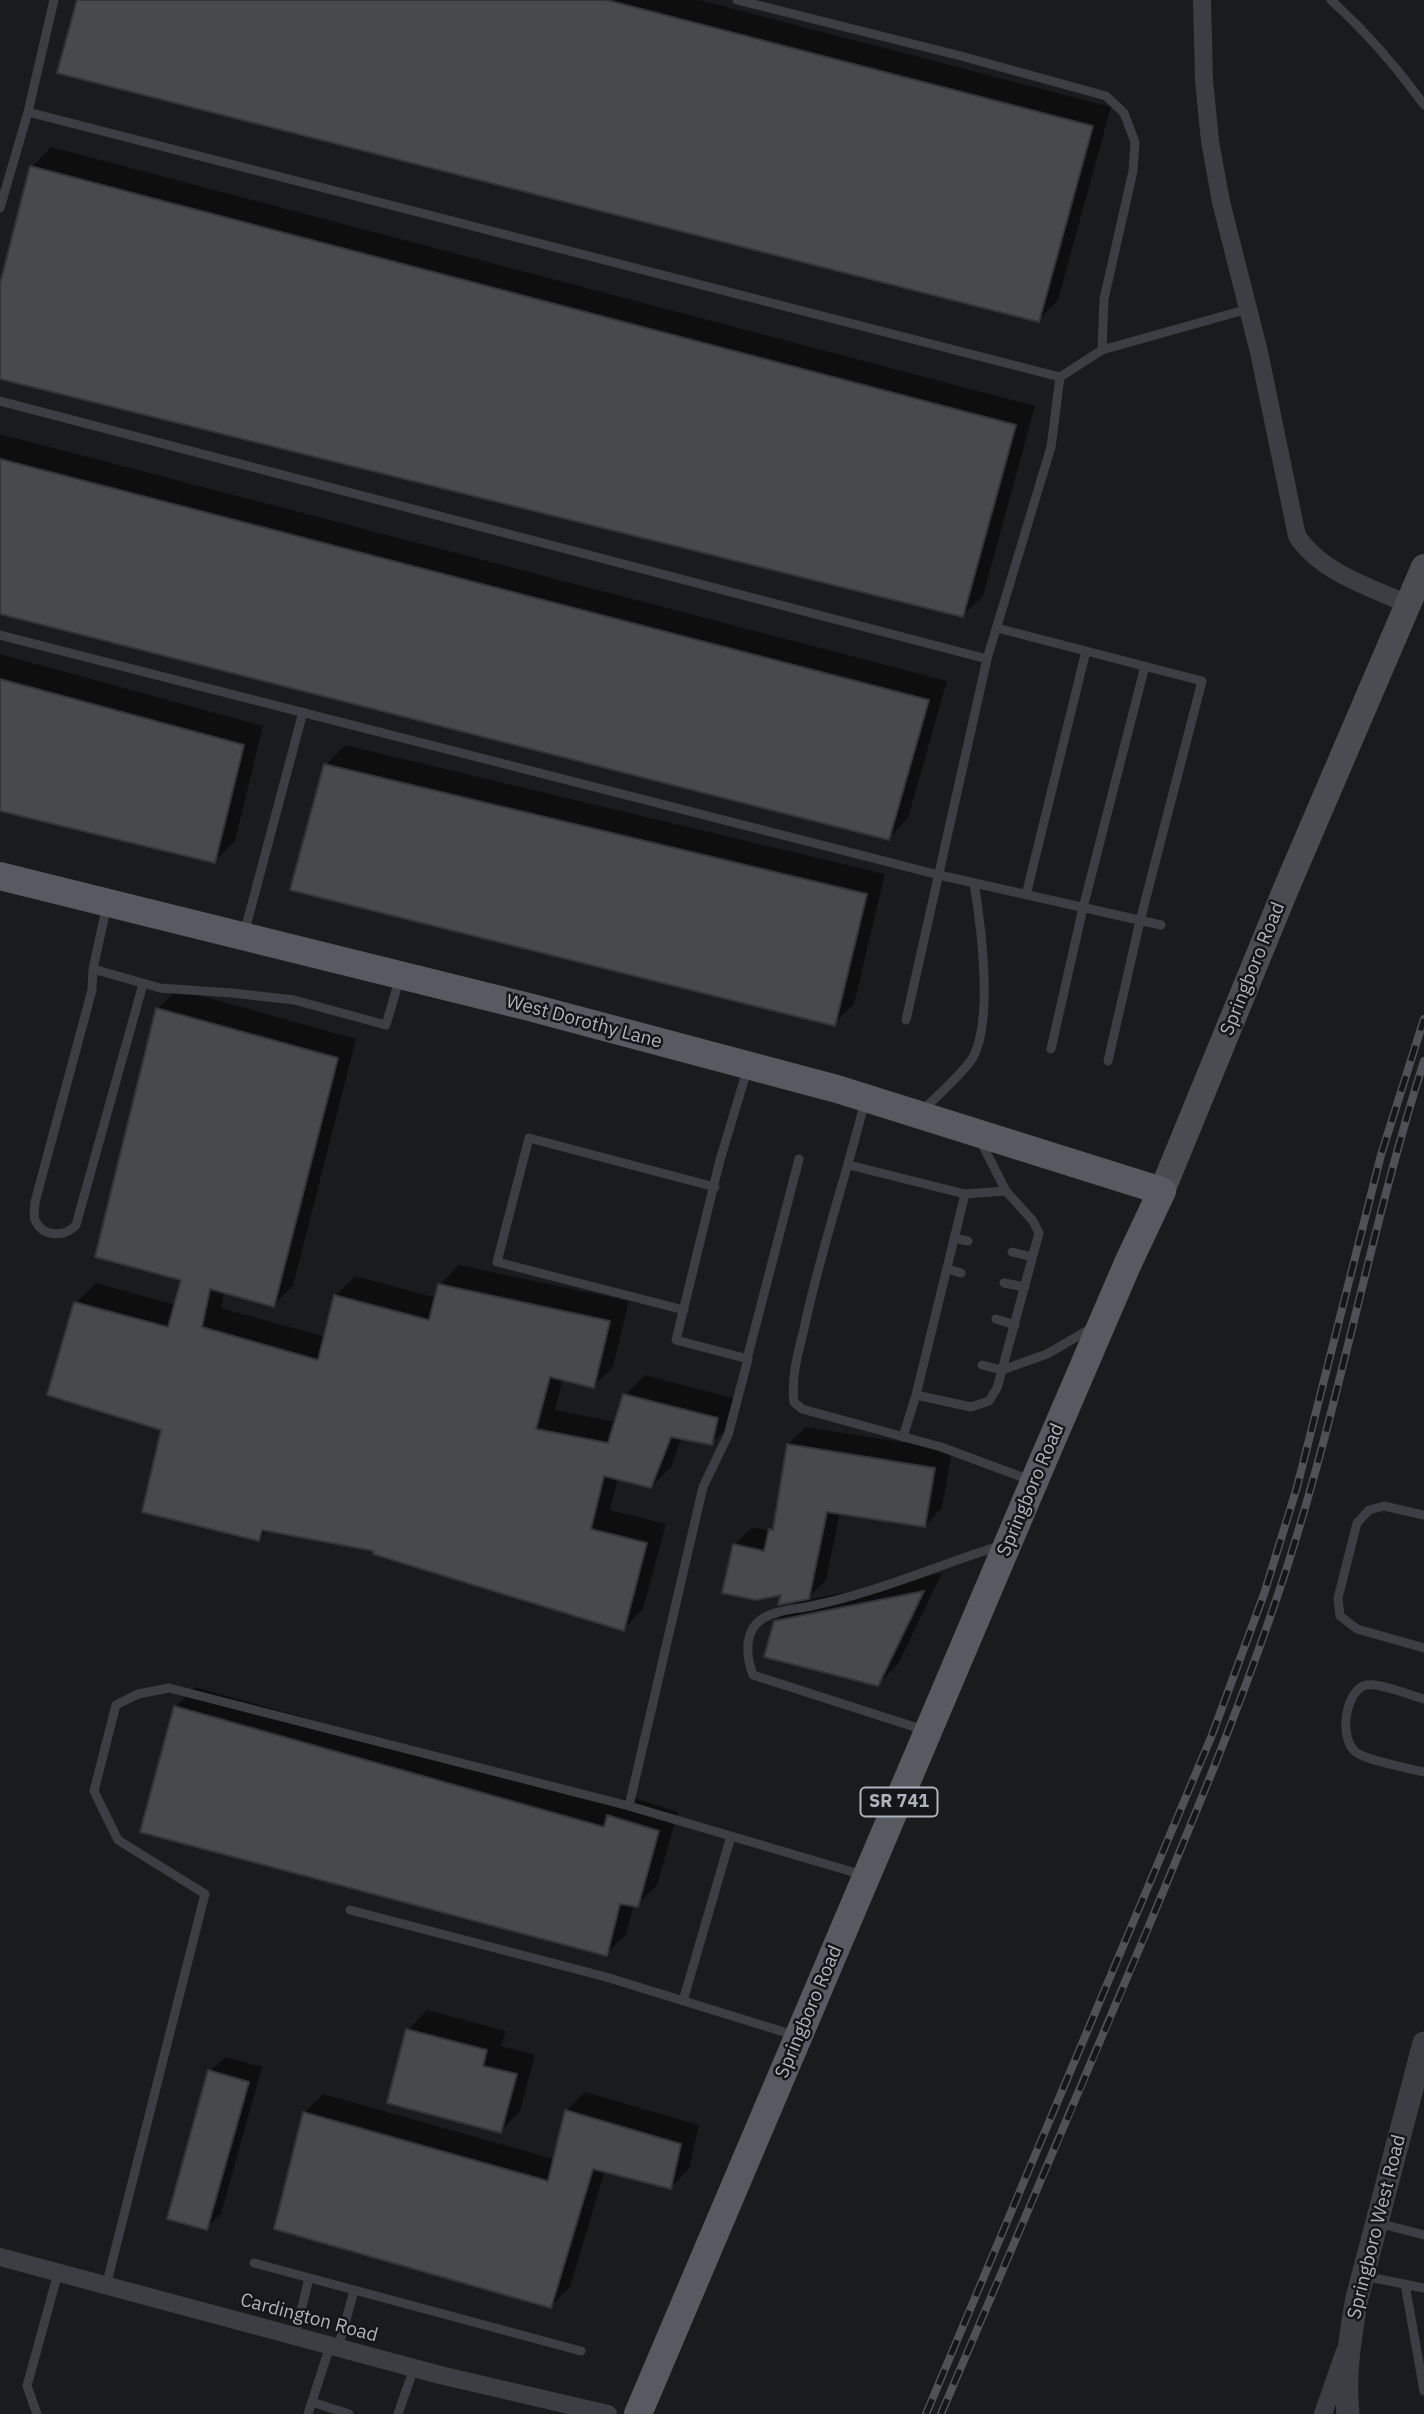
<!DOCTYPE html>
<html>
<head>
<meta charset="utf-8">
<style>
	body { margin:0 }
	canvas { display:block; background:#1a1b1d }
</style>
</head>
<body>
<canvas width="1424" height="2414"></canvas>
<script>
const c = document.querySelector('canvas').getContext('2d');
c.lineJoin = 'round';
function fillPath(path, color) { c.fillStyle = color; c.fill(path, 'evenodd'); }
function strokePath(path, color, width, dash) { c.strokeStyle = color; c.lineWidth = width; c.lineCap = dash ? 'butt' : 'round'; c.setLineDash(dash || []); c.stroke(path); }
function label(font, color, halo, rows, align = 'center') {
  c.font = font + ' "IBM Plex Sans",sans-serif'; c.lineWidth = 5; c.setLineDash([]); c.textBaseline = 'middle'; c.strokeStyle = halo; c.fillStyle = color; for (const [text, x, y, turn = 0] of rows) {
    c.save(); c.translate(x, y); c.rotate((+turn || 0) * Math.PI / 180); c.textAlign = isNaN(turn) ? turn : align; if (halo) c.strokeText(text, 0, 0); c.fillText(text, 0, 0); c.restore();
  }
}
const shadow = new Path2D(`
	M79 0H700L1111 107 1058 300 1039 320Z
	M51 147 1035 406 983 596 963 615 0 377V291L32 167Z
	M0 434 947 681 908 818 889 838 0 612Z
	M0 654 263 726 235 841 215 861 0 809Z
	M345 745 885 874 854 1004 834 1024 326 765Z
	M177 989 356 1039 293 1286 273 1305 224 1291 221 1308 326 1337 336 1295 355 1276 437 1298 440 1285 459 1265 629 1301 613 1367 593 1386 563 1378 555 1410 616 1422 625 1395 645 1375 736 1399 732 1424 712 1443 682 1437 671 1467 651 1487 618 1478 610 1510 666 1524 643 1609 623 1629 376 1550 269 1529 259 1539 163 1428 76 1303 96 1283 176 1305 183 1279 158 1009Z
	M806 1427 952 1450 942 1508 925 1526 840 1512 826 1580 806 1600 942 1573 898 1664 878 1684 775 1622 798 1600 784 1592 734 1545 752 1527 769 1531 775 1525 788 1444Z
	M195 1687 618 1806 628 1796 678 1812 657 1885 637 1905 634 1904 626 1935 606 1954 176 1707Z
	M427 2010 506 2031 501 2046 535 2055 520 2111 501 2131 408 2030Z
	M225 2057 262 2067 221 2214 206 2228 210 2071Z
	M585 2092 699 2125 689 2169 671 2187 605 2170 570 2287 551 2306 304 2113 323 2094 554 2159 566 2111Z`);
const building = new Path2D(`
	M77 0H607L1093 126 1039 322 57 73Z
	M30 166 1016 425 963 617 0 379V284Z
	M0 459 929 700 889 840 0 614Z
	M0 679 244 745 215 863 0 811Z
	M324 764 867 894 835 1026 290 890Z
	M156 1008 338 1058 274 1307 210 1289 202 1327 318 1360 334 1295 429 1320 438 1284 610 1321 594 1388 550 1377 536 1429 608 1443 623 1394 718 1418 712 1445 671 1437 651 1488 604 1476 591 1529 647 1543 624 1631 373 1554 374 1551 262 1530 259 1541 142 1512 161 1430 47 1395 74 1302 168 1327 181 1280 95 1257Z
	M787 1444 935 1468 925 1527 827 1512 809 1599 778 1605 781 1595 756 1600 722 1593 733 1544 764 1551 769 1529 773 1530Z
	M924 1591 878 1686 764 1657 774 1621Z
	M174 1706 604 1827 607 1815 659 1831 638 1907 620 1904 607 1956 140 1832Z
	M406 2029 487 2050 483 2066 517 2074 501 2133 387 2103Z
	M208 2070 249 2082 207 2230 167 2219Z
	M565 2110 681 2144 671 2189 593 2169 551 2308 274 2229 303 2112 548 2181Z`);
const service = new Path2D(`
	M737 0 961 56 1106 96 1124 113 1135 142 1133 171 1104 299 1102 350
	M1331 0C1366 32 1396 66 1424 105
	M28 112 54 0
	M0 208 28 112 1060 377 1102 350 1248 309
	M0 401 987 659
	M997 628 1202 681 1140 921 1108 1061
	M0 635 939 875 1161 925
	M1026 895 1086 651
	M107 905 93 969 160 988 232 993 294 1000 386 1025 400 977
	M244 934 303 712
	M93 969 92 990 35 1202C35 1207 33 1215 35 1220 43 1238 65 1237 76 1225L143 984
	M906 1020 987 659 1051 447 1060 377
	M1051 1049 1083 908 1145 666
	M748 1067 720 1160 676 1340 748 1359 728 1435 703 1487 629 1806 863 1875
	M865 1101C846 1177 820 1252 804 1329 798 1353 791 1377 794 1402L802 1409 941 1447 1030 1480
	M923 1110C936 1097 963 1073 972 1059 994 1022 981 925 974 883
	M849 1165 965 1194
	M954 1238 968 1241
	M1012 1252 1032 1257
	M947 1269 961 1273
	M1004 1283 1025 1287
	M684 1310 497 1262 529 1138 715 1187
	M996 1319 1015 1325
	M747 1359 799 1159
	M982 1365 1002 1370 1047 1354 1090 1329
	M916 1395 971 1407 989 1401 997 1388 1002 1370 1039 1233 1033 1221 1006 1191 980 1140
	M903 1437 916 1395 965 1194 1006 1191
	M1424 1515 1384 1506 1369 1510 1357 1523 1338 1598 1340 1616 1357 1629 1424 1648
	M1424 1699C1410 1695 1380 1683 1367 1685 1346 1688 1337 1739 1357 1753 1369 1761 1408 1768 1424 1772
	M924 1730 753 1675C747 1659 744 1638 756 1624 769 1610 793 1610 811 1606 875 1593 936 1566 999 1546
	M350 1910 606 1977 797 2036
	M683 2001 731 1836
	M1378 2223 1424 2235
	M254 2263 581 2351
	M1364 2276 1424 2288
	M1405 2284 1424 2391
	M106 2286 205 1894 118 1840 94 1791 116 1705 138 1694 169 1688 629 1806
	M295 2336 309 2278
	M338 2348 354 2291
	M312 2402 349 2414
	M37 2414 27 2386 58 2273
	M308 2414 330 2346
	M398 2414 414 2368`);
const minor = new Path2D(`
	M1202 0 1204 80 1210 141 1221 202 1259 352 1297 536C1321 573 1371 587 1409 605
	M0 2257 440 2375 608 2414
	M1323 2414 1345 2351`);
const tertiary = new Path2D(`
	M1348 2414C1344 2375 1350 2337 1357 2298L1424 2043`);
const secondary = new Path2D(`
	M1162 1191 1285 891 1424 567`);
const primary = new Path2D(`
	M0 876 529 1007 837 1089 1162 1191 1128 1263 1042 1463 638 2414`);
const rail = new Path2D(`
	M926 2414 1212 1735 1264 1594 1297 1487 1381 1155 1424 1019
	M941 2414C1010 2252 1080 2091 1148 1928 1198 1808 1248 1688 1288 1564 1341 1399 1371 1226 1424 1061`);
const shields = [
	[899,1802,77]
];
const shieldNames = [
	["SR 741",899,1802]
];
const streetNames = [
	["Springboro Road",1253,969,-68],
	["West Dorothy Lane",584,1022,15],
	["Springboro Road",1031,1490,-67],
	["Springboro Road",809,2012,-67],
	["Springboro West Road",1377,2227,-76],
	["Cardington Road",309,2318,15]
];
fillPath(shadow, '#0007');
fillPath(building, '#47494d');
strokePath(building, '#343539', 2);
strokePath(service, '#3b3e42', 9);
strokePath(minor, '#3b3e42', 18);
strokePath(tertiary, '#3b3e42', 23);
strokePath(secondary, '#494d52', 26);
strokePath(primary, '#575b61', 28);
strokePath(rail, '#4e5257', 8);
strokePath(rail, '#151618', 5, [16]);
for (const [x, y, w] of shields) { const box = new Path2D(); box.roundRect(x - w / 2, y - 14.5, w, 29, 5); c.fillStyle = '#151618'; c.fill(box); strokePath(box, '#adb4bd', 2); }
label('bold 18px', '#adb4bd', null, shieldNames);
label('19px', '#adb4bd', '#151618', streetNames);
</script>
</body>
</html>
